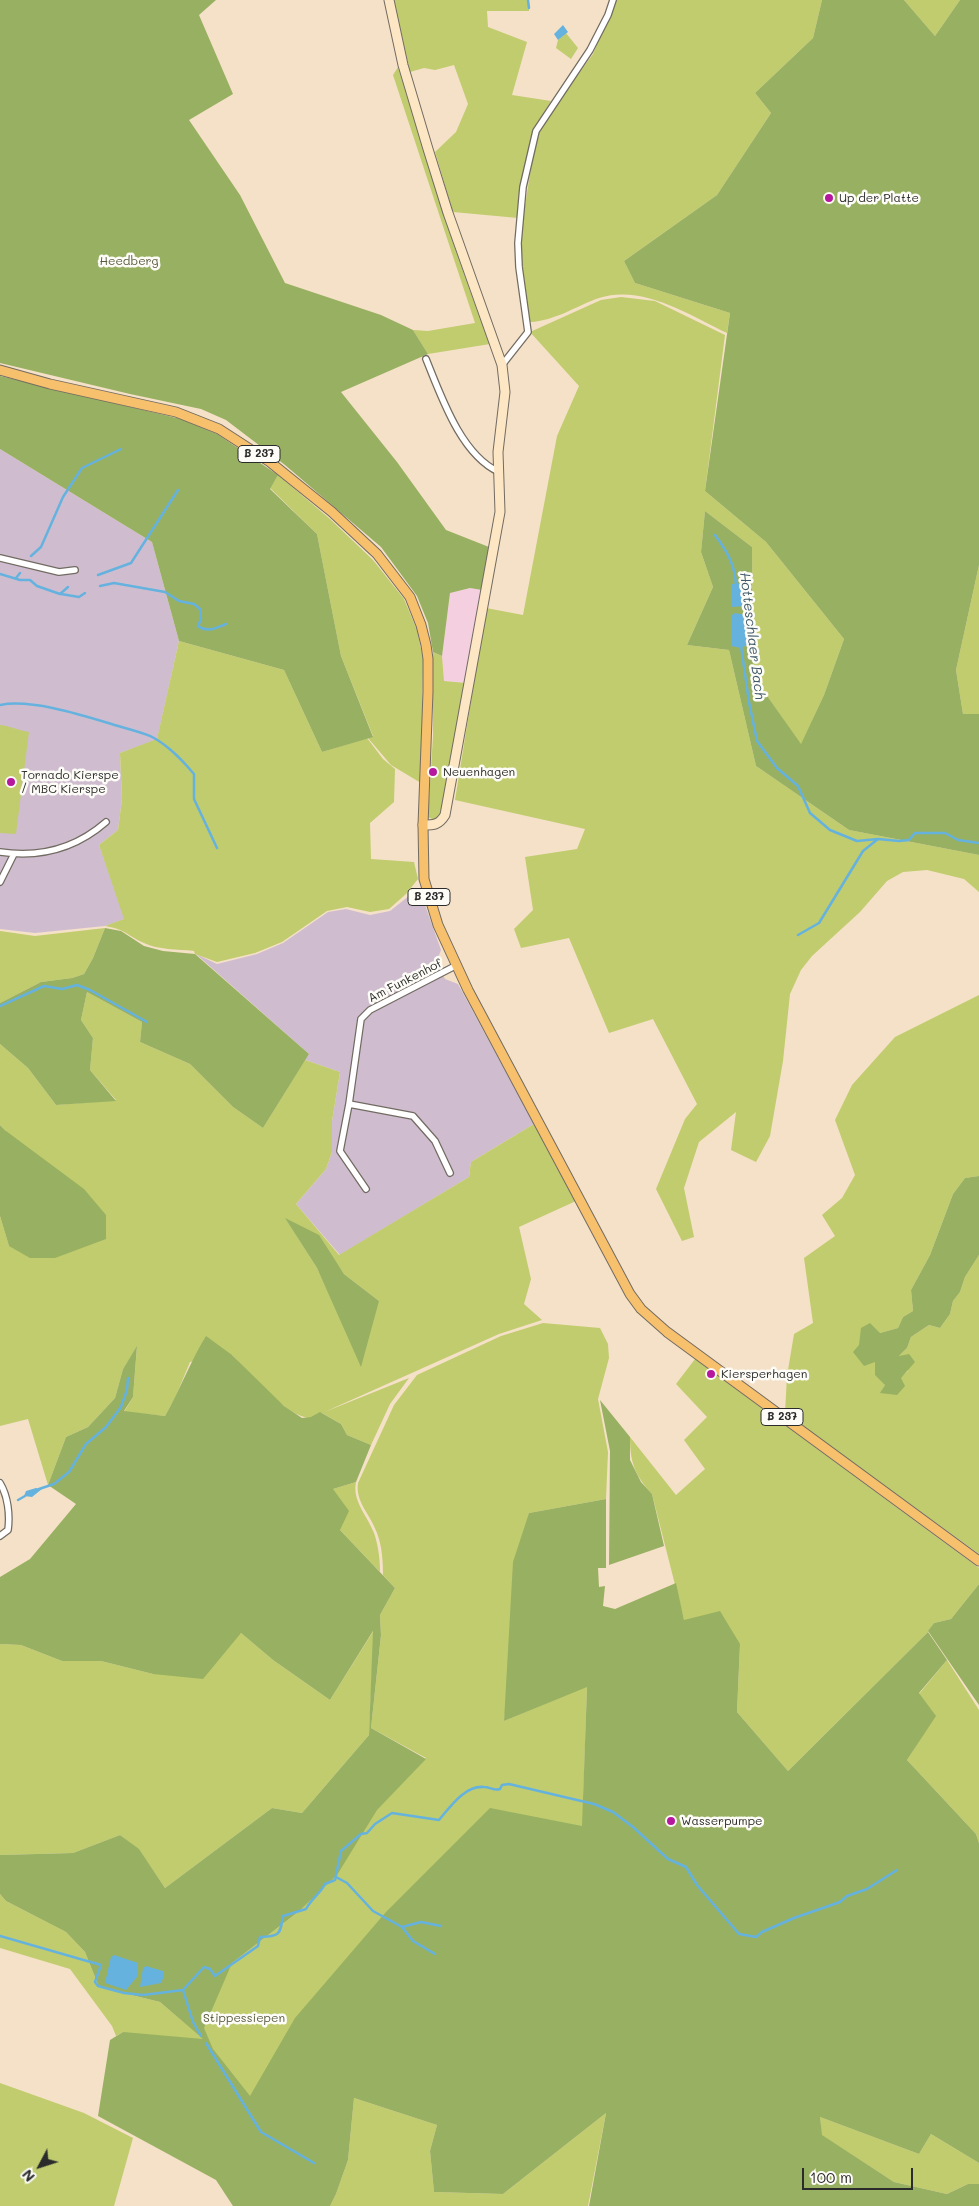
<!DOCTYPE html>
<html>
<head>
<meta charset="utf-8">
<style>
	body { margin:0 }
	#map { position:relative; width:979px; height:2206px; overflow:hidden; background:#f5e1c7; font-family:Mali,sans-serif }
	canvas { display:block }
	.north { position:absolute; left:15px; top:2141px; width:50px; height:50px; -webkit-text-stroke:4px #fdfcf7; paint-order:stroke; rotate:230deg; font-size:14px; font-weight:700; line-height:20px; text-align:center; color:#2b2b2b }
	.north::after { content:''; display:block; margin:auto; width:18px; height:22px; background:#2b2b2b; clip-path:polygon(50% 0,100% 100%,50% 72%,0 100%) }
	.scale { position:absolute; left:802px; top:2168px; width:111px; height:22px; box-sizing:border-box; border:2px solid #2b2b2b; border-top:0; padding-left:6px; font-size:15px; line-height:18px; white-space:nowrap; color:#2b2b2b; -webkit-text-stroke:4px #fdfcf7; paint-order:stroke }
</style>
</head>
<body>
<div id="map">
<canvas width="979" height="2206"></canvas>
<div class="north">N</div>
<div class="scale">100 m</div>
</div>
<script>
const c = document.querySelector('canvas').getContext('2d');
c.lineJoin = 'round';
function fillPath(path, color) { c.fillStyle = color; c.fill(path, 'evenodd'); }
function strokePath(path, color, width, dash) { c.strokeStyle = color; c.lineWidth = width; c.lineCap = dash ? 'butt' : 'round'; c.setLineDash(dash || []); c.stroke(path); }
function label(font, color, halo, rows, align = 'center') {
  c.font = font + ' Mali,sans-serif'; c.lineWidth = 5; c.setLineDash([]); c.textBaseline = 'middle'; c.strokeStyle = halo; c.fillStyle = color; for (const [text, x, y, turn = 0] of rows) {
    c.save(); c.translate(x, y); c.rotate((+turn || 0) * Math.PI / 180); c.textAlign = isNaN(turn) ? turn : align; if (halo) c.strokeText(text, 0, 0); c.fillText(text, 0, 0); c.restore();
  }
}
const built = new Path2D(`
	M470 588 482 590 466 683 444 681 442 656 450 593Z`);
const industrial = new Path2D(`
	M0 449 152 542 179 641 157 740 120 753 122 799 118 830 99 845 125 919 105 926 35 933 0 929Z
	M419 888 441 950 436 963 445 979 458 984 534 1124 471 1162 469 1177 340 1255 296 1204 326 1169 332 1152V1121L340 1072 305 1060 309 1054 196 954 217 964 257 954 283 943 328 912 346 909 370 915 390 911Z`);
const green = new Path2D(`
	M394 0H528L529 11H487L488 27 527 42 512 95 551 101 534 129 518 218 453 212 435 152 456 132 468 104 454 65 435 70 424 68 410 72Z
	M616 0H822L813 38 755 93 771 113 717 195 624 261 635 283 730 313 727 333C689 315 643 284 599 298 576 306 555 321 530 322L524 292 520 249 523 218 537 131 593 54Z
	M904 0H960L935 36Z
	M566 33 578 48 571 59 556 48 558 40Z
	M398 67C427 160 454 253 490 344L428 354 413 330 428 331 475 323 393 75Z
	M621 297 655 301 725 335 705 491 766 542 844 639 824 695 801 745 753 676 752 547 705 511 701 552 713 587 687 645 729 650 756 766 849 830 979 855V892L964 879 927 870 903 872 887 881 860 912 812 956 801 970 790 994 783 1061 770 1136 756 1162 731 1150 736 1112 699 1142 684 1188 694 1237 682 1241 656 1189 685 1119 697 1104 653 1019 609 1033 569 938 521 948 514 929 533 910 525 857 577 849 585 829 455 800 486 608 523 615 557 436 579 386 530 332 601 300Z
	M278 475 330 519 373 560 404 599 417 630 423 659 421 783 391 765 368 738 373 736 341 656 317 534 270 488Z
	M979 565V714H963L956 670Z
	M179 641 284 670 322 752 367 738 383 759 395 769 394 802 370 823 371 859 414 862 418 879 406 894 389 909 370 912 347 907 327 911 282 942 255 953 217 962 195 954 194 951C178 949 158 950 144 943 126 935 127 930 105 926L124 919 99 845 118 830 122 799 120 753 157 739Z
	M433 652 442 656 444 681 466 683 444 813 436 821 428 817 433 736Z
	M0 725C10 726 18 730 29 732L16 834 0 833Z
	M105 928 93 958 84 974 72 978 41 982 0 1003V931L35 936Z
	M87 992 142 1022 140 1042 190 1064 233 1107 263 1128 305 1060 340 1072 332 1121V1152L326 1169 296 1204 339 1255 469 1177 471 1162 534 1124 576 1201 519 1227 531 1279 524 1304 542 1320 499 1334 311 1418C286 1418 251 1373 232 1355L190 1362 175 1398 165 1416 124 1412 133 1397 137 1347 123 1369 115 1398 88 1427 66 1437 48 1485 28 1419 0 1426V1216L9 1246 6 1131 0 1125V1044L28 1068 56 1105 116 1100 90 1070 93 1038 81 1020ZM286 1219 333 1258 344 1274 379 1301 337 1310 317 1268Z
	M979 995V1176L965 1178 953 1194 930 1255 911 1290 913 1311 903 1317 898 1328 880 1333 875 1362 885 1385 881 1393 908 1371 898 1357 907 1348 911 1337 929 1325 940 1328 950 1314 953 1301 960 1292 965 1277 979 1255V1554L785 1413 787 1376 794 1334 813 1323 804 1258 835 1236 822 1215 842 1198 855 1175 835 1120 852 1085 895 1037Z
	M543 1323 600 1328 608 1344 609 1358 598 1399 608 1452 606 1499 529 1513 504 1721 587 1686 583 1805 604 1810 250 2105 123 2032 116 2036 112 2026 70 1969 0 1948V1894L6 1901 66 1932 85 1952 99 1987 160 2002 201 2037 194 2023 232 1963 298 1912 300 1889 426 1758 371 1728 381 1635 380 1615 395 1588 383 1575C383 1561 382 1546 377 1533 371 1515 355 1502 358 1483L394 1405 417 1375 501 1336Z
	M695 1359 979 1568V1584L951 1619 934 1623 928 1632 788 1771 737 1712 740 1644 684 1620 652 1494C635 1475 630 1463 630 1437L676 1495 705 1469 684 1440 707 1417 676 1384Z
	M409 1378 390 1404 371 1445 347 1435 341 1424 322 1413Z
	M356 1482C352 1501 367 1515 374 1533 378 1544 380 1559 380 1572L340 1530 333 1489Z
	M374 1630 369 1735 302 1813 272 1808 165 1888 139 1850 120 1835 73 1853 0 1855V1644L21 1645 62 1661H101L153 1674 241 1633 273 1660 330 1700Z
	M947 1660 979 1710V1843L976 1834 907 1760 935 1716 919 1694Z
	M0 2083 84 2113 133 2138 114 2206H0Z
	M354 2098 437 2125 430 2151 434 2192 503 2194 606 2113 588 2206H330L336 2194 348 2160Z
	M820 2117 919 2154 931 2134 979 2163V2184H968L947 2194 894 2182 821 2135Z`);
const forest = new Path2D(`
	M0 0H216L199 15 233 94 189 120 240 195 285 283 381 315 413 330 428 354 341 392 397 462 446 530 489 547 482 590 470 588 450 593 442 656 433 652 428 623 417 596 381 547 285 465 226 420 201 409 130 394 0 363Z
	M822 0H904L935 36 960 0H979V565L956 670 963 714H979V855L849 830 756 766 729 650 687 645 713 587 701 552 705 511 752 547 753 676 801 744 824 695 844 639 766 542 705 491 730 313 635 283 624 261 717 195 771 113 755 93 813 38Z
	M0 376 181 419 217 434 278 475 270 489 317 534 341 656 373 737 322 752 284 670 179 641 152 542 0 449Z
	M105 928 121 931 144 946 163 951 195 954 309 1054 263 1128 233 1107 190 1064 140 1042 142 1022 87 992 81 1020 93 1038 90 1070 116 1101 56 1105 28 1068 0 1044V1003L41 982 72 978 84 974 93 958Z
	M0 1125 6 1131 84 1189 106 1215V1239L55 1258H30L9 1246 0 1216Z
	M979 1176V1255L965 1277 960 1292 953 1301 950 1314 940 1328 929 1325 911 1337 907 1348 899 1356 909 1354 915 1362 901 1378 905 1386 897 1395 880 1393 885 1385 875 1375V1362L864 1366 853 1352 859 1345 861 1328 870 1323 880 1333 898 1328 903 1317 913 1311 911 1290 930 1255 953 1194 965 1178Z
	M285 1218 319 1235 344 1274 379 1301 361 1367 317 1268Z
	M206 1336 232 1355 284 1406 302 1418 311 1417 320 1412 341 1424 347 1435 371 1445 356 1482 333 1489 349 1511 340 1530 395 1588 380 1615 381 1635 371 1728 426 1759 377 1810 337 1875 298 1912 232 1963 204 2028 213 2049 250 2096 295 2018 386 1912 490 1808 582 1826 587 1687 504 1721 513 1562 529 1513 606 1499V1568H598L599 1587 605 1586 603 1606 615 1609 676 1583 684 1620 720 1611 740 1644 737 1712 788 1771 928 1632 947 1660 919 1693 936 1716 907 1760 976 1834 979 1843V2163L931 2134 919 2154 820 2117 822 2135 894 2182 947 2194 968 2184H979V2206H589L606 2113 503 2194 434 2192 430 2151 437 2125 354 2098 348 2160 336 2194 330 2206H233L216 2180 98 2116 110 2040 123 2032 203 2039 160 2002 99 1987 85 1952 66 1932 6 1901 0 1894V1855L73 1853 120 1835 139 1849 165 1888 272 1808 302 1813 369 1735 373 1631 330 1700 273 1660 241 1633 203 1679 153 1674 101 1661H62L21 1645 0 1644V1577L30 1559 76 1504 48 1485 66 1437 88 1427 115 1398 123 1369 137 1346 133 1397 124 1411 165 1416C180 1390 190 1362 206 1336Z
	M600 1400 630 1437V1460L641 1482 652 1494 664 1546 609 1565 610 1451Z
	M979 1584V1705L928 1631 934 1623 951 1619Z`);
const water = new Path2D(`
	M563 25 568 32 558 40 554 34Z
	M742 583 746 606 732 607V584Z
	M735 613 746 615 749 644 741 648 731 646 732 615Z
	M36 1488 42 1489 32 1497 24 1496 26 1491Z
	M114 1955 138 1963 137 1977 126 1990 105 1983 111 1957Z
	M146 1966 163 1971 164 1976 161 1983 140 1987 143 1968Z`);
const stream = new Path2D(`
	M528 0 529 8
	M715 535C727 551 735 565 736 585
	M31 556 41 547 63 497 82 468 121 449
	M0 574 20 580H30L37 586 60 594 68 587
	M98 575 131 563 178 490
	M16 578 20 573
	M100 586 114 583 165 592 179 601 194 604 200 609 201 619 198 626C207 633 216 628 226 624
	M61 594 79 597 85 593
	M741 646 749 702 757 741 777 768 798 786 810 813 830 830 857 841 878 839 899 841 909 840 915 833H945L958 840 979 843
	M0 705C34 698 91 718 125 728 134 731 145 733 154 738 170 747 182 760 194 774V799L217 848
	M798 935 819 923 863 851 878 839
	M0 1006 44 986 62 989 77 985 90 990 147 1022
	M39 1489 54 1484 69 1472 86 1444 106 1427 121 1407 127 1390 128 1378
	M18 1500 25 1496
	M336 1877 347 1883 373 1911 402 1927 413 1941 435 1954
	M402 1927 421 1922 441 1926
	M0 1936 101 1965 95 1982 98 1986 124 1993 143 1995 183 1990 204 1967 210 1969 215 1976 258 1946 260 1937C280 1936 280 1935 283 1916L306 1909C312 1898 320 1894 325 1884L335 1880 341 1851 361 1834 367 1833 375 1824 392 1813 439 1820C450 1807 465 1785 484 1787 490 1787 494 1791 500 1789L502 1785 509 1784 594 1804 613 1812 633 1827 668 1859 686 1867 697 1885 739 1934 756 1937 762 1932 794 1918 840 1902 847 1896 867 1889 897 1870
	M183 1990 193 2022 201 2036
	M206 2043 261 2132 314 2163`);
const street = new Path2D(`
	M426 359C441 396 461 455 499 472
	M502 365 528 332 519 267 518 243 523 187 536 131 590 50 608 15 613 0
	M0 558 59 572 75 570
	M0 852C40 858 75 849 106 822
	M0 882 14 854
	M349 1104 340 1151 366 1189
	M450 1173 435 1141 413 1116 349 1104 361 1019 370 1010 457 965
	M0 1483C8 1496 10 1515 8 1530L0 1536`);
const secondary = new Path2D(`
	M389 0 403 65 428 149 448 213 502 365 505 392 498 452 500 512 445 815C439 825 434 825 423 825`);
const primary = new Path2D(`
	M0 370 50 384 176 412 219 429 270 462 332 512 377 554 410 597 421 625 426 645 428 659V692L423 825 424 879 438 925 468 990 630 1294 641 1309 667 1332 979 1561`);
const markers = [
	[829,198,5,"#b5179e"],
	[433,772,5,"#b5179e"],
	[11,782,5,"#b5179e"],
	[711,1374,5,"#b5179e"],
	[671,1821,5,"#b5179e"]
];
const shields = [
	[259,454,42],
	[429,897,42],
	[782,1417,42]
];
const shieldNames = [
	["B 237",259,454],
	["B 237",429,897],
	["B 237",782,1417]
];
const poiNames = [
	["Up der Platte",839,198],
	["Neuenhagen",443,772],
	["Tornado Kierspe",21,775],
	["/ MBC Kierspe",21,789],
	["Kiersperhagen",721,1374],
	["Wasserpumpe",681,1821]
];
const parkNames = [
	["Heedberg",129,261],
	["Stippessiepen",244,2018]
];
const streetNames = [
	["Am Funkenhof",405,981,-27]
];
const waterNames = [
	["Hotteschlaer Bach",752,636,83]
];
fillPath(built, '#f3cfe0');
fillPath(industrial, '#cfbdcf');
fillPath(green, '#c0cc6e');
fillPath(forest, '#98b061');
fillPath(water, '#66b2df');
strokePath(stream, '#66b2df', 2.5);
strokePath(street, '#726b62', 8);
strokePath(secondary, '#726b62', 11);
strokePath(primary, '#726b62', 11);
strokePath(street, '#fff', 5.5);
strokePath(secondary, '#fce6c4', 9);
strokePath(primary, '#f7c06c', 9);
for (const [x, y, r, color] of markers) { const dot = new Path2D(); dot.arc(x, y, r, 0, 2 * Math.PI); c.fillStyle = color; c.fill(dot); strokePath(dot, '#fdfcf7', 2); }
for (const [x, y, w] of shields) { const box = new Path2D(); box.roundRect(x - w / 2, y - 8.5, w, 17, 4); c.fillStyle = '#fdfcf7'; c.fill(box); strokePath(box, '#2b2b2b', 1); }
label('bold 11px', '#2b2b2b', null, shieldNames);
label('12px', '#2b2b2b', '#fdfcf7', poiNames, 'left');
label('12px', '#585b3f', '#fdfcf7', parkNames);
label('12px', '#2b2b2b', '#fdfcf7', streetNames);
label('italic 14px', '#405a6a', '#fdfcf7', waterNames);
</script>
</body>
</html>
